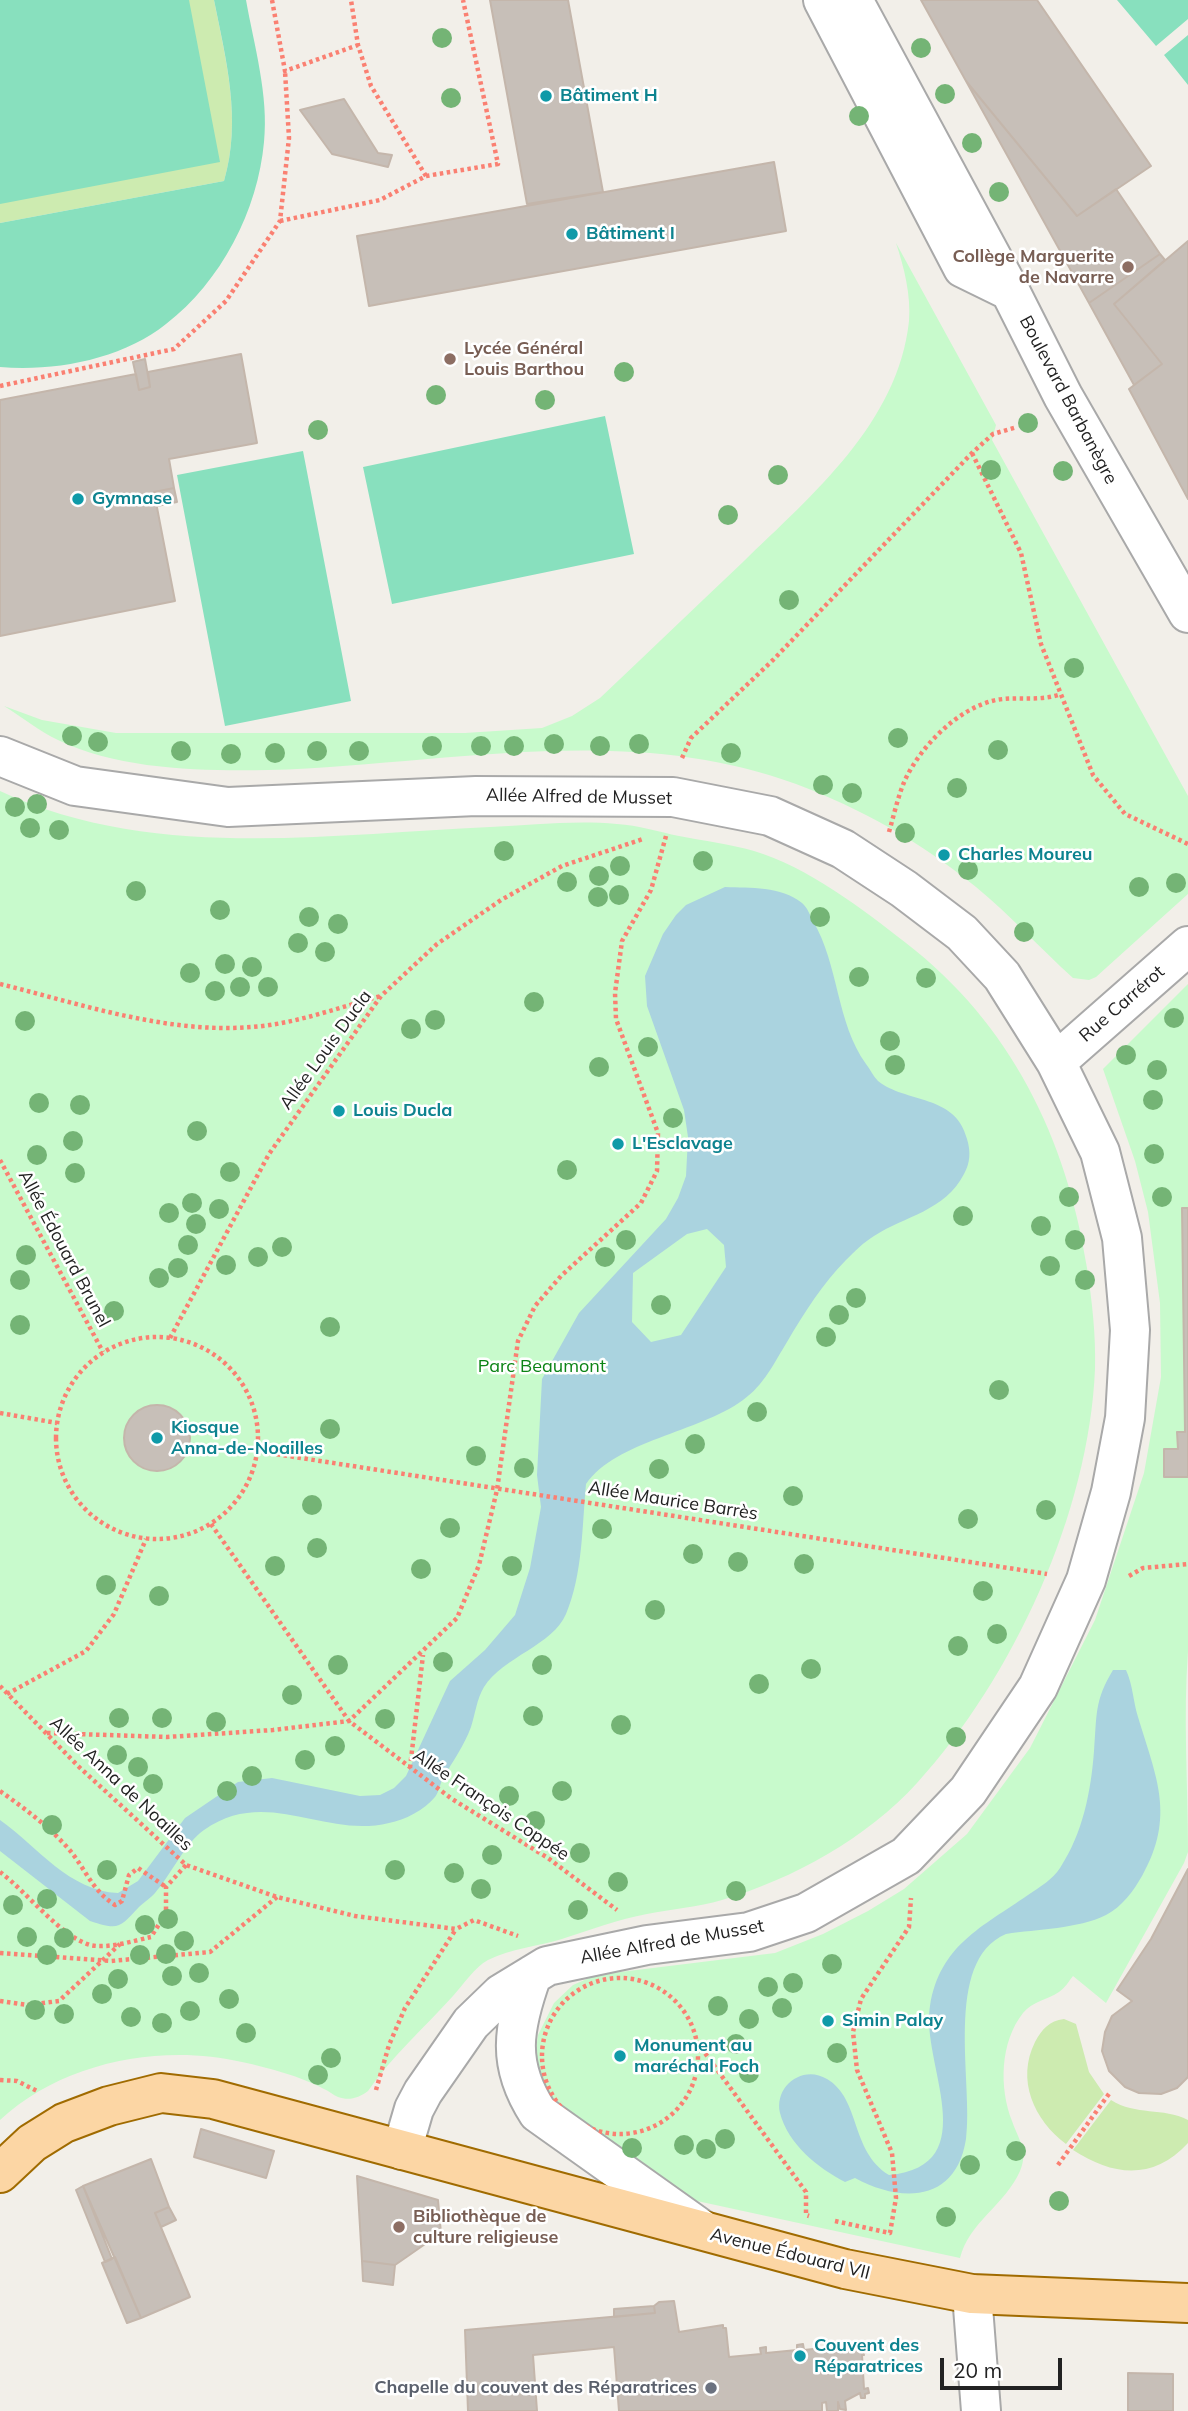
<!DOCTYPE html>
<html>
<head>
<meta charset="utf-8">
<style>
	body { margin:0 }
	#map { position:relative; width:1188px; height:2411px; overflow:hidden; background:#f2efe9; font-family:Mulish,sans-serif }
	canvas { display:block }
	.scale { position:absolute; left:940px; top:2358px; width:122px; height:32px; box-sizing:border-box; border:4px solid #222; border-top:0; padding-left:9px; font-size:21px; line-height:24px; white-space:nowrap; color:#222; -webkit-text-stroke:5px #fff; paint-order:stroke }
</style>
</head>
<body>
<div id="map">
<canvas width="1188" height="2411"></canvas>
<div class="scale">20 m</div>
</div>
<script>
const c = document.querySelector('canvas').getContext('2d');
c.lineJoin = 'round';
function fillPath(path, color) { c.fillStyle = color; c.fill(path, 'evenodd'); }
function strokePath(path, color, width, dash) { c.strokeStyle = color; c.lineWidth = width; c.lineCap = dash ? 'butt' : 'round'; c.setLineDash(dash || []); c.stroke(path); }
function label(font, color, halo, rows, align = 'center') {
  c.font = font + ' Mulish,sans-serif'; c.lineWidth = 5; c.setLineDash([]); c.textBaseline = 'middle'; c.strokeStyle = halo; c.fillStyle = color; for (const [text, x, y, turn = 0] of rows) {
    c.save(); c.translate(x, y); c.rotate((+turn || 0) * Math.PI / 180); c.textAlign = isNaN(turn) ? turn : align; if (halo) c.strokeText(text, 0, 0); c.fillText(text, 0, 0); c.restore();
  }
}
const grass = new Path2D(`
	M0 0H214C226 61 242 120 224 181L0 223Z
	M1064 2019 1076 2024 1089 2072 1104 2094 1066 2144C1034 2120 1016 2080 1035 2042 1042 2029 1049 2021 1064 2019Z
	M1111 2100C1136 2116 1163 2107 1188 2120V2143C1153 2181 1113 2176 1073 2150Z`);
const park = new Path2D(`
	M896 243 996 425 992 440 1188 796V894L1096 977 1089 980 1073 978C1040 948 1010 915 976 887 921 842 862 809 796 784 626 721 443 765 268 770 201 771 120 770 58 740 39 731 22 717 4 706L42 720 116 733H465L542 728 572 716 600 698C648 653 695 607 743 562 812 495 898 423 909 321 911 295 904 267 896 243Z
	M0 791C152 862 328 834 490 827 532 825 575 820 617 824 638 825 659 832 679 836 704 841 730 844 754 851 806 866 864 910 906 943 1011 1024 1067 1139 1087 1268 1092 1301 1096 1335 1095 1369 1089 1513 1013 1678 917 1783 867 1838 793 1879 722 1900 698 1907 672 1909 647 1914 619 1919 590 1930 562 1939 539 1946 510 1949 488 1960 475 1967 463 1985 453 1996 425 2027 391 2057 368 2091 359 2098 349 2101 338 2097 333 2095 329 2091 324 2089 300 2076 269 2068 242 2062 161 2043 62 2062 0 2120Z
	M1188 984V1651C1183 1717 1188 1784 1188 1852L1184 1863 1106 2003 1073 1976C1069 1981 1065 1988 1059 1992 1047 2000 1033 2001 1023 2013 1000 2042 999 2088 1012 2121 1018 2139 1029 2151 1020 2171 1005 2205 969 2222 960 2258L697 2201 656 2181 560 2111 547 2092 539 2071 536 2050 538 2035 554 2003 573 1985 596 1975 775 1953 823 1934 868 1911 904 1889 967 1834 1030 1748 1095 1620 1144 1473 1161 1377 1160 1303 1148 1212 1135 1161 1103 1069Z`);
const pitch = new Path2D(`
	M0 0H189L220 162 0 204Z
	M214 0H246C254 45 269 96 264 142 258 210 221 282 166 324 123 359 54 372 0 367V223L224 181C242 120 226 60 214 0Z
	M1117 0H1188V19L1156 46Z
	M1188 35V85L1164 55Z
	M605 416 634 554 392 604 363 467Z
	M303 451 351 701 225 726 177 475Z`);
const water = new Path2D(`
	M725 887C750 888 781 886 802 903 807 907 810 915 813 921 839 965 836 1022 866 1064 870 1069 873 1076 878 1081 905 1103 956 1094 967 1139 971 1152 970 1163 964 1174 945 1211 905 1216 874 1236 864 1242 854 1252 846 1260 823 1283 804 1313 787 1342 774 1363 764 1385 743 1400 698 1433 617 1440 586 1484 582 1526 583 1574 566 1614 553 1645 503 1657 484 1687 477 1698 475 1715 471 1727 464 1746 453 1761 443 1778 440 1784 439 1792 435 1797 424 1810 405 1820 389 1823 324 1839 267 1786 204 1830 186 1842 170 1876 155 1893 151 1898 144 1902 139 1907 120 1927 120 1931 90 1921L0 1851V1820C38 1847 69 1891 118 1893L138 1881 185 1818 238 1782 272 1778 360 1796 380 1795 394 1788 406 1776 450 1681 485 1650 515 1615 530 1568 541 1507 537 1475 542 1379 579 1313 666 1219 678 1198 686 1176 688 1137 684 1110 647 1006 645 976 663 934 676 915 686 905ZM707 1229 724 1245 726 1267 681 1335 651 1342 632 1322 633 1273 687 1234Z
	M1113 1670H1126C1133 1685 1133 1701 1138 1717 1156 1777 1176 1816 1142 1876 1134 1890 1122 1907 1106 1915 1078 1929 1037 1929 1006 1934 942 1961 974 2085 966 2139 956 2203 901 2203 855 2178L845 2182C818 2168 788 2144 780 2113 774 2086 803 2064 827 2079 861 2099 850 2151 889 2175 987 2166 920 2062 930 2006 940 1945 982 1927 1028 1895 1040 1887 1053 1879 1060 1868 1083 1833 1091 1791 1094 1751 1097 1716 1094 1701 1113 1670Z`);
const building = new Path2D(`
	M490 0H568L603 192 527 204Z
	M921 0H1037L1151 166 1077 216 966 81Z
	M966 81 1077 216 1116 189 1160 254 1089 303Z
	M344 99 378 153 392 155 388 167 332 154 300 110Z
	M774 162 786 231 369 306 357 236Z
	M1188 241V499L1129 389 1162 364 1114 304Z
	M1160 254 1165 260 1114 304 1162 364 1134 385 1089 303Z
	M241 354 257 443 169 459 174 488 154 492 175 601 0 636V400L136 374 139 390 150 387 148 372Z
	M145 359 150 387 139 390 133 362Z
	M174 488 177 502 157 506 154 492Z
	M1182 1208H1188V1477H1164V1449H1178L1177 1432H1185Z
	M124 1438a33 33 0 1 1 66 0a33 33 0 1 1-66 0Z
	M1188 1869V2077L1177 2088 1161 2094 1139 2093 1125 2087 1109 2071 1102 2051 1105 2032 1112 2016 1132 2001 1117 1990 1151 1939Z
	M201 2129 274 2151 266 2178 194 2157Z
	M151 2159 169 2207 155 2213 190 2297 141 2318 83 2186Z
	M357 2176 438 2200 441 2233 395 2265 362 2261Z
	M83 2186 112 2259 105 2262 76 2190Z
	M169 2207 176 2220 161 2227 155 2213Z
	M115 2257 141 2318 127 2323 102 2263Z
	M362 2261 395 2265 393 2285 363 2281Z
	M674 2301 679 2332 723 2325V2328H726L729 2357 761 2354 760 2348 766 2347V2353L797 2350V2345L803 2344 804 2350 832 2347V2342L837 2341 839 2347H849V2351L860 2347 864 2355H862L864 2389 868 2388 869 2393 865 2394V2398H861L860 2393 845 2401 846 2410 840 2409 838 2402V2411H827L826 2402 822 2403V2411H619L614 2347 533 2355 537 2411H468L465 2330 655 2313 654 2306 659 2302Z
	M654 2306 655 2313 614 2317V2309Z
	M1128 2373 1173 2374V2411H1128Z`);
const path = new Path2D(`
	M272 0 285 71 358 45
	M426 176 498 164 463 0
	M280 221 380 200 426 176 371 86 358 45 351 0
	M0 386 174 349 226 301 280 221 289 138 285 71
	M972 453 1021 553 1041 644 1093 775 1125 814 1188 844
	M682 758 691 738 773 660 972 453 993 434 1017 427
	M889 832C894 815 898 796 905 780 921 746 958 708 996 700 1018 696 1039 702 1061 694
	M0 984C81 1004 167 1034 252 1027 295 1024 340 1007 381 996
	M0 1160 103 1352
	M56 1438a101 101 0 1 1 202 0a101 101 0 1 1-202 0Z
	M170 1338 269 1154 381 996 437 944 501 900 562 866 643 839
	M0 1413 57 1423
	M256 1451 1047 1574
	M211 1524 349 1721 452 1799 548 1858 617 1910
	M1129 1576 1143 1568 1188 1564
	M0 1686 78 1766 186 1865 277 1897 355 1916 456 1929 474 1920 518 1936
	M7 1694 86 1651 114 1614 146 1539
	M47 1733 167 1737 273 1730 349 1721 457 1618 479 1565 497 1490 518 1341 535 1306 561 1276 641 1203 657 1171 658 1133 616 1019 615 993 622 941 651 890 666 836
	M410 1768 423 1655
	M0 1791C24 1808 47 1825 67 1847 85 1867 91 1890 115 1905L122 1901 129 1875 138 1868 166 1887
	M0 1872C27 1892 60 1936 90 1945 108 1949 133 1941 151 1937L166 1913V1887L186 1865
	M0 1953 111 1961 210 1952 277 1897
	M542 2056a78 78 0 1 1 156 0a78 78 0 1 1-156 0Z
	M0 2001 27 2005 59 2001 120 1944
	M697 2042 806 2192V2215L809 2216
	M0 2080 17 2081 39 2092
	M376 2090 389 2045 405 2008 456 1929
	M1058 2165 1111 2091
	M835 2221 890 2233 896 2198 892 2153 857 2070 853 2032 861 1999 909 1927 911 1898`);
const minor = new Path2D(`
	M823 0 963 268 1010 291
	M853 0 1010 291 1063 396 1188 613
	M0 756 75 786 228 807 476 796 673 797 770 816 843 849 904 889 962 933 1002 976 1056 1062 1100 1152 1122 1238 1130 1330 1125 1418 1111 1492 1086 1580 1038 1687 968 1791 906 1856 806 1913 749 1932 647 1945 547 1966 501 1994 471 2023 423 2092 414 2109 402 2150
	M1056 1062 1188 946
	M532 1975C513 2028 506 2064 538 2113L701 2229
	M972 2294 981 2411`);
const major = new Path2D(`
	M0 2173 32 2143 64 2123 109 2106 161 2093 213 2099 845 2269 972 2294 1188 2303`);
const trees = [
	[442,38],
	[921,48],
	[945,94],
	[451,98],
	[859,116],
	[972,143],
	[999,192],
	[624,372],
	[436,395],
	[545,400],
	[1028,423],
	[318,430],
	[991,470],
	[1063,471],
	[778,475],
	[728,515],
	[789,600],
	[1074,668],
	[72,736],
	[898,738],
	[98,742],
	[554,744],
	[639,744],
	[432,746],
	[481,746],
	[514,746],
	[600,746],
	[998,750],
	[181,751],
	[317,751],
	[359,751],
	[275,753],
	[731,753],
	[231,754],
	[823,785],
	[957,788],
	[852,793],
	[37,804],
	[15,807],
	[30,828],
	[59,830],
	[905,833],
	[504,851],
	[703,861],
	[620,866],
	[968,870],
	[599,876],
	[567,882],
	[1176,883],
	[1139,887],
	[136,891],
	[619,895],
	[598,897],
	[220,910],
	[309,917],
	[820,917],
	[338,924],
	[1024,932],
	[298,943],
	[325,952],
	[225,964],
	[252,967],
	[190,973],
	[859,977],
	[926,978],
	[240,987],
	[268,987],
	[215,991],
	[534,1002],
	[1174,1018],
	[435,1020],
	[25,1021],
	[411,1029],
	[890,1041],
	[648,1047],
	[1126,1055],
	[895,1065],
	[599,1067],
	[1157,1070],
	[1153,1100],
	[39,1103],
	[80,1105],
	[673,1118],
	[197,1131],
	[73,1141],
	[1154,1154],
	[37,1155],
	[567,1170],
	[230,1172],
	[75,1173],
	[1069,1197],
	[1162,1197],
	[192,1203],
	[219,1209],
	[169,1213],
	[963,1216],
	[196,1224],
	[1041,1226],
	[626,1240],
	[1075,1240],
	[188,1245],
	[282,1247],
	[26,1255],
	[258,1257],
	[605,1257],
	[226,1265],
	[1050,1266],
	[178,1268],
	[159,1278],
	[20,1280],
	[1085,1280],
	[856,1298],
	[661,1305],
	[114,1311],
	[839,1315],
	[20,1325],
	[330,1327],
	[826,1337],
	[999,1390],
	[757,1412],
	[330,1429],
	[695,1444],
	[476,1456],
	[524,1468],
	[659,1469],
	[793,1496],
	[312,1505],
	[1046,1510],
	[968,1519],
	[450,1528],
	[602,1529],
	[317,1548],
	[693,1554],
	[738,1562],
	[804,1564],
	[275,1566],
	[512,1566],
	[421,1569],
	[106,1585],
	[983,1591],
	[159,1596],
	[655,1610],
	[997,1634],
	[958,1646],
	[443,1662],
	[338,1665],
	[542,1665],
	[811,1669],
	[759,1684],
	[292,1695],
	[533,1716],
	[119,1718],
	[162,1718],
	[385,1719],
	[216,1722],
	[621,1725],
	[956,1737],
	[335,1746],
	[117,1755],
	[305,1760],
	[138,1767],
	[252,1776],
	[153,1784],
	[227,1791],
	[562,1791],
	[509,1796],
	[535,1821],
	[52,1825],
	[580,1853],
	[492,1855],
	[107,1870],
	[395,1870],
	[454,1873],
	[618,1882],
	[481,1889],
	[736,1891],
	[47,1899],
	[13,1905],
	[578,1910],
	[168,1919],
	[145,1925],
	[27,1937],
	[64,1938],
	[184,1941],
	[166,1954],
	[47,1955],
	[140,1955],
	[832,1964],
	[199,1973],
	[172,1976],
	[118,1979],
	[793,1983],
	[768,1987],
	[102,1994],
	[229,1999],
	[718,2006],
	[782,2008],
	[35,2010],
	[190,2011],
	[64,2014],
	[131,2017],
	[749,2019],
	[162,2023],
	[246,2033],
	[736,2044],
	[837,2053],
	[331,2058],
	[749,2073],
	[318,2075],
	[725,2139],
	[684,2145],
	[632,2148],
	[706,2149],
	[1016,2151],
	[970,2165],
	[1059,2201],
	[946,2217]
];
const markers = [
	[546,96,7,"#0f9aa8"],
	[572,234,7,"#0f9aa8"],
	[1128,267,7,"#8d6e63"],
	[450,359,7,"#8d6e63"],
	[78,499,7,"#0f9aa8"],
	[944,855,7,"#0f9aa8"],
	[339,1111,7,"#0f9aa8"],
	[618,1144,7,"#0f9aa8"],
	[157,1438,7,"#0f9aa8"],
	[828,2021,7,"#0f9aa8"],
	[620,2056,7,"#0f9aa8"],
	[399,2227,7,"#8d6e63"],
	[800,2356,7,"#0f9aa8"],
	[711,2388,7,"#6b7280"]
];
const cultureNames = [
	["Bâtiment H",560,96],
	["Bâtiment I",586,234],
	["Gymnase",92,499],
	["Charles Moureu",958,855],
	["Louis Ducla",353,1111],
	["L'Esclavage",632,1144],
	["Kiosque",171,1428],
	["Anna-de-Noailles",171,1449],
	["Simin Palay",842,2021],
	["Monument au",634,2046],
	["maréchal Foch",634,2067],
	["Couvent des",814,2346],
	["Réparatrices",814,2367]
];
const educationNames = [
	["Collège Marguerite",1114,257,"right"],
	["de Navarre",1114,278,"right"],
	["Lycée Général",464,349],
	["Louis Barthou",464,370],
	["Bibliothèque de",413,2217],
	["culture religieuse",413,2238]
];
const streetNames = [
	["Boulevard Barbanègre",1068,400,62],
	["Allée Alfred de Musset",579,797,1],
	["Rue Carrérot",1122,1004,-41],
	["Allée Louis Ducla",326,1050,-54],
	["Allée Édouard Brunel",64,1249,62],
	["Allée Maurice Barrès",673,1501,9],
	["Allée Anna de Noailles",121,1784,43],
	["Allée François Coppée",491,1805,34],
	["Allée Alfred de Musset",672,1942,-10],
	["Avenue Édouard VII",790,2254,14]
];
const parkNames = [
	["Parc Beaumont",542,1367]
];
const worshipNames = [
	["Chapelle du couvent des Réparatrices",697,2388]
];
fillPath(grass, '#cdebb0');
fillPath(park, '#c8facc');
fillPath(pitch, '#88e0be');
fillPath(water, '#aad3df');
fillPath(building, '#c7bfb8');
strokePath(building, '#c4b6ab', 2);
strokePath(minor, '#a9a9a9', 42);
strokePath(major, '#a06b00', 42);
strokePath(path, '#fa8072', 4.5, [3.5, 3.5]);
strokePath(minor, '#fff', 38);
strokePath(major, '#fcd6a4', 38);
c.fillStyle = '#74b475';
for (const [x, y] of trees) { c.beginPath(); c.arc(x, y, 10, 0, 2 * Math.PI); c.fill(); }
for (const [x, y, r, color] of markers) { const dot = new Path2D(); dot.arc(x, y, r, 0, 2 * Math.PI); c.fillStyle = color; c.fill(dot); strokePath(dot, '#fff', 2.5); }
label('bold 18px', '#0d838f', '#fff', cultureNames, 'left');
label('bold 18px', '#785e54', '#fff', educationNames, 'left');
label('18px', '#222', '#fff', streetNames);
label('18px', '#0c8416', '#fff', parkNames);
label('bold 18px', '#5b616d', '#fff', worshipNames, 'right');
</script>
</body>
</html>
